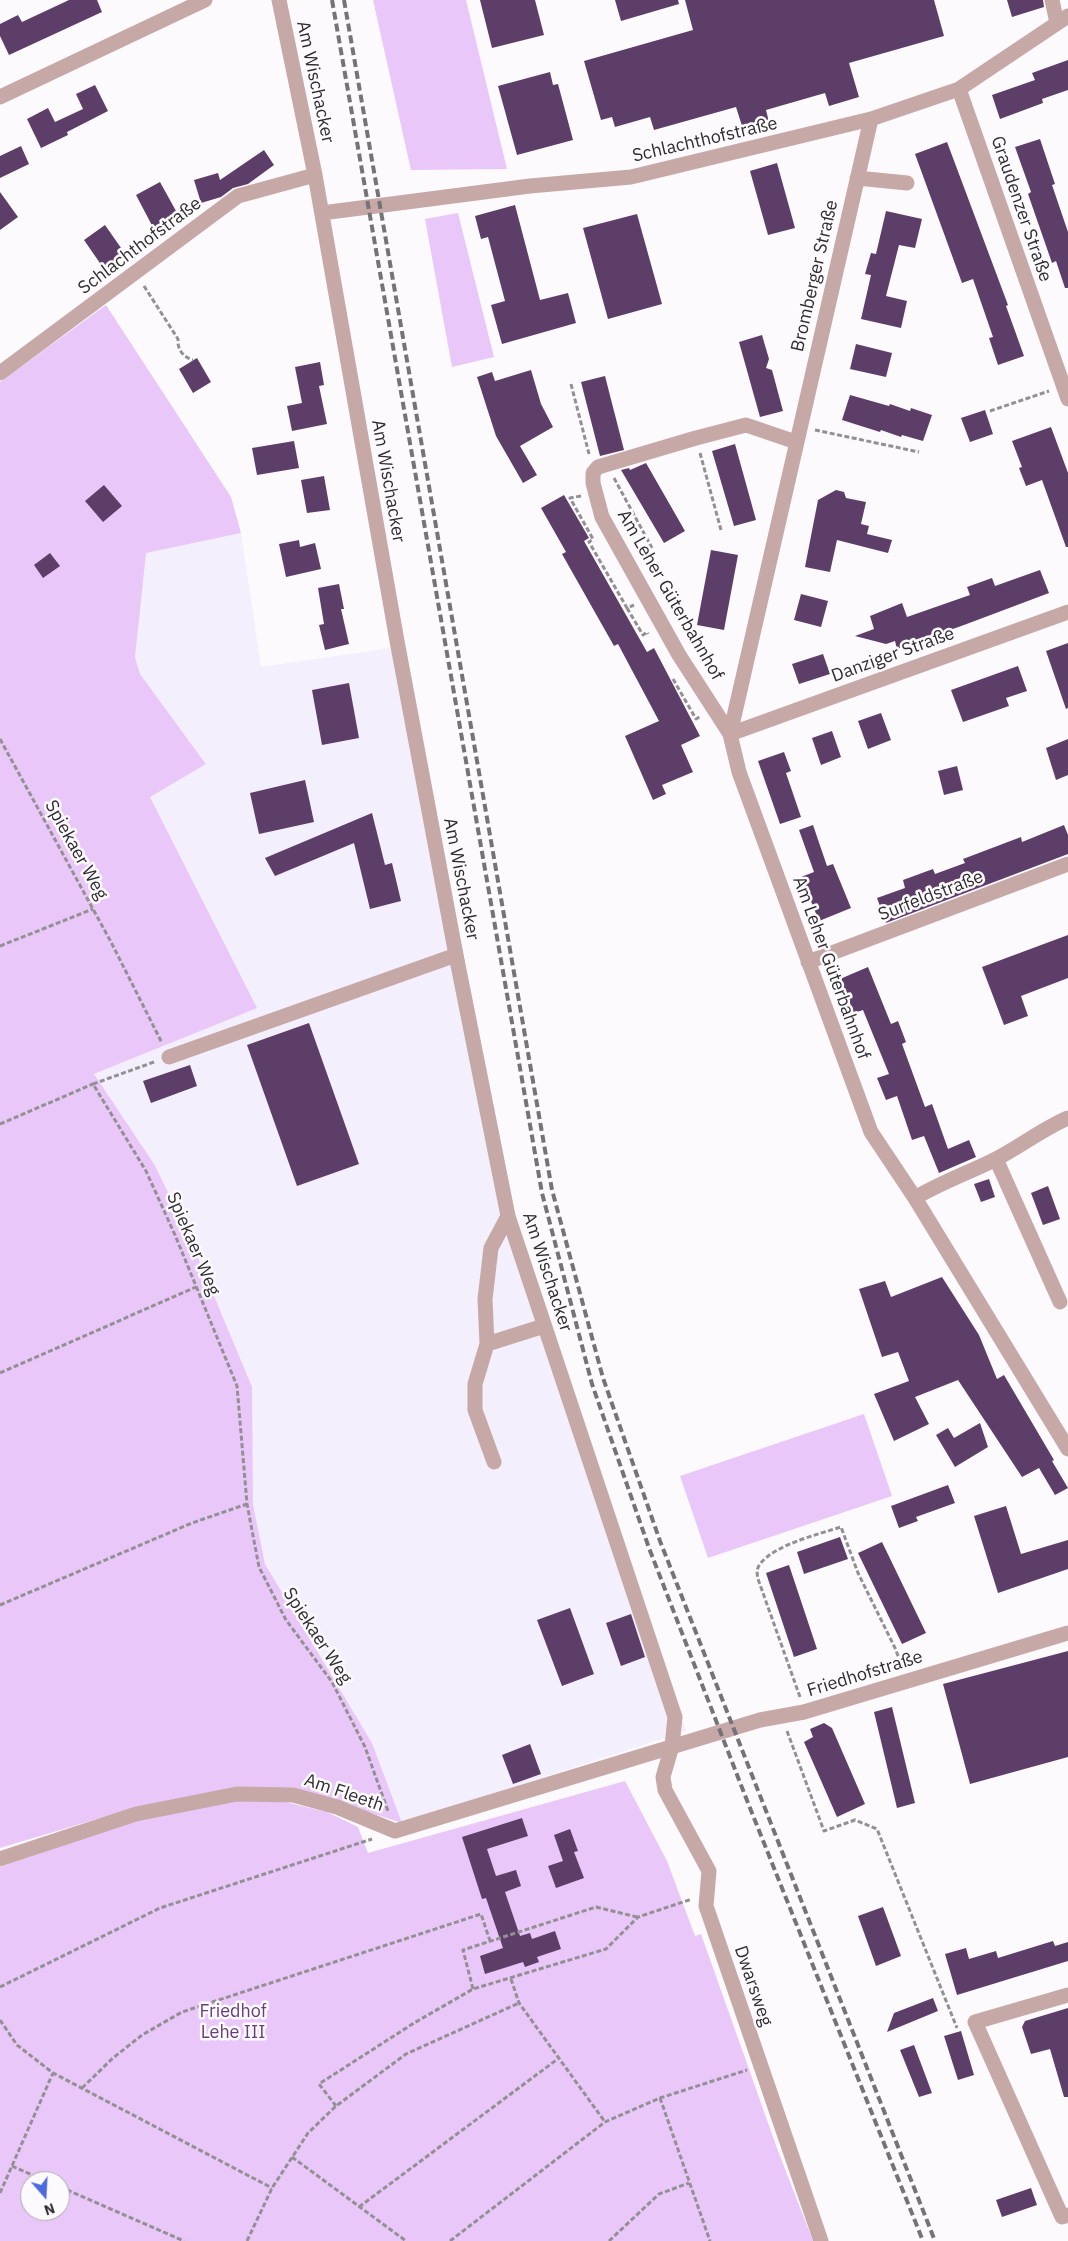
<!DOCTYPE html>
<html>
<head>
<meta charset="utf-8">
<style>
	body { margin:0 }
	#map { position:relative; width:1068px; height:2241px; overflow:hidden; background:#fdfafe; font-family:"IBM Plex Sans",sans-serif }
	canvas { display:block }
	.north { position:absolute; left:20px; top:2171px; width:50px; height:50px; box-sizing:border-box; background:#fdfafe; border:1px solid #aba8ac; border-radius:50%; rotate:161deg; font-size:14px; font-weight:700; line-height:20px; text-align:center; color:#302d31 }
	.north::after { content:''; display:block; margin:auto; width:18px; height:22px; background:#4c6ade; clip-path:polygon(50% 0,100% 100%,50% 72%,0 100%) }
</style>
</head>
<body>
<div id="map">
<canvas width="1068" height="2241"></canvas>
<div class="north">N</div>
</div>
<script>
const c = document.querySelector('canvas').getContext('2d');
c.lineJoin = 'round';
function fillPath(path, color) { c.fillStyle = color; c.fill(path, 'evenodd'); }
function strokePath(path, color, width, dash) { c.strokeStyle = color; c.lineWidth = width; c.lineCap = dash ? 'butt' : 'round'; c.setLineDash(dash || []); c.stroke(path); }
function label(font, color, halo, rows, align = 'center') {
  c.font = font + ' "IBM Plex Sans",sans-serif'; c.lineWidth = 5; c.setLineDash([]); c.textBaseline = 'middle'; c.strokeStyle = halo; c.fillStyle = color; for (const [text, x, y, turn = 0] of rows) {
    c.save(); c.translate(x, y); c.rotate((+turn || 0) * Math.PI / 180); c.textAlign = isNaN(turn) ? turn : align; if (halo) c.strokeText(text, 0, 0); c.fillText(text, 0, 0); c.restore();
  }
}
const industrial = new Path2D(`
	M241 533 261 667 404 646 507 1209 686 1731 402 1823 372 1743 265 1564 253 1504 252 1453 94 1074 256 1008 150 797 206 763 140 674 135 657 145 553Z`);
const green = new Path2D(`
	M373 0H466L507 169 411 170Z
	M458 213 494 357 452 367 425 219Z
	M106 305 231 497 241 533 146 553 135 657 140 674 206 764 150 797 257 1008 94 1074 154 1164 186 1229 252 1387 253 1504 265 1564 372 1743 402 1823 293 1788 137 1807 0 1848V382Z
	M864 1414 892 1496 708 1558 680 1476Z
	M625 1781 667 1861 695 1936 701 1934 778 2151 813 2241H0V1867L137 1820 237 1801H281L327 1812 358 1827 368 1853ZM30 2181H60V2211H30Z`);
const building = new Path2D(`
	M69 0H97L102 12 9 55 0 36V24L18 15 22 22Z
	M480 0H535L544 35 492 48Z
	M615 0H678L679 4 621 21Z
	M685 0H934L944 36 849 63 859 97 829 106 825 93 766 110 769 122 743 129 736 107 654 130 650 117 615 127 612 117 601 120 584 61 693 30Z
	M1007 0H1043L1044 7 1012 17Z
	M1068 60V90L1042 99 1043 103 1000 119 992 95 1035 80 1032 73Z
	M550 72 553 85 558 84 573 140 517 155 498 86Z
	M95 85 108 111 67 132 68 135 41 148 27 119 48 108 55 122 83 109 76 94Z
	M1040 139 1055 184 1052 185 1068 232V288H1065L1056 261 1052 263 1028 194 1031 192 1015 147Z
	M947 142 1008 305 1006 306 1024 356 998 365 989 338 993 337 973 279 962 283 915 154Z
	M21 146 29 164 0 178V156Z
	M264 150 274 165 248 184 233 188 221 197 201 203 194 180 218 173 220 180Z
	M777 163 795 228 768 235 750 171Z
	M160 182 181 220 156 233 136 195Z
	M0 192 18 217 0 230Z
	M515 205 540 300 568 293 576 323 502 344 491 305 505 301 488 237 481 239 475 216Z
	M886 211 922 219 915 248 899 245 886 296 907 301 901 328 861 319 871 275 865 274 871 253 876 254Z
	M637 214 662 304 608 319 583 228Z
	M105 225 126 255 104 269 84 240Z
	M762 335 769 359 766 368 772 370 783 411 760 417 739 342Z
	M856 344 892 353 886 377 850 369Z
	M197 358 211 382 193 393 179 369Z
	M320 362 324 385 319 386 327 424 292 431 287 406 302 403 295 367Z
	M531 370 541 404 553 427 520 446 537 475 523 483 496 436 477 377 492 372 495 381Z
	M605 376 624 450 600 456 581 382Z
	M850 395 889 406 890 404 910 411 911 408 932 415 923 441 902 435 901 437 881 430 880 432 842 420Z
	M985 410 993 434 970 442 961 418Z
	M1051 427 1068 473V547H1066L1042 480 1026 486 1019 468 1022 467 1012 441Z
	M294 441 299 468 257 475 252 448Z
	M735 444 756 520 734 526 712 451Z
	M646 463 685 531 664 543 621 470 629 468 630 470Z
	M324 476 330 510 307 513 301 480Z
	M104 485 122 506 103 522 85 501Z
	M836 490 844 492 846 498 866 502 861 524 869 526 867 534 892 540 888 553 837 540 830 572 805 567 818 500Z
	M564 495 589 538 584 541 647 652 654 648 700 736 681 745 693 772 662 785 666 794 653 800 625 736 659 721 618 644 614 646 562 554 566 552 541 508Z
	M299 540 300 547 315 543 321 569 286 577 279 544Z
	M711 550 738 555 724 630 697 625Z
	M50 553 60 566 43 578 34 565Z
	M1040 570 1049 593 964 625 897 649 895 641 886 644 855 636 874 629 870 616 902 603 907 617 970 595 967 587 992 578 995 586Z
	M339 584 344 609H341L349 644 325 650 319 625 324 624 318 588Z
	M801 594 828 601 821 627 794 620Z
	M1068 643V708L1066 709 1046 651Z
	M823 654 830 674 799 684 792 664Z
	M1018 666 1027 691 1006 698 1009 706 963 722 951 690Z
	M349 683 359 738 322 745 312 690Z
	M881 713 891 740 868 749 858 721Z
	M832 731 841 757 821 765 812 738Z
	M1068 739V775L1056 780 1046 748Z
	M784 752 791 771 786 773 801 817 780 824 758 761Z
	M957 766 963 790 944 795 938 771Z
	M305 780 314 822 259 834 250 793Z
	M372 813 385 865 392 863 401 901 370 909 354 843 275 876 265 858Z
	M813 825 827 866 833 864 851 908 819 921 801 877 814 872 799 830Z
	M1064 825 1068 835V854L886 923 877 898 905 888 903 880 933 869 935 874 965 863 963 859 1021 837 1022 842Z
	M1068 935V978L1021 996 1028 1016 1004 1025 982 967Z
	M868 967 891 1024 898 1021 906 1042 902 1044 925 1107 932 1104 948 1149 969 1140 976 1157 939 1173 924 1136 912 1140 897 1096 886 1100 877 1078 889 1074 863 1010 854 1013 840 979Z
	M309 1023 359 1164 297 1186 247 1045Z
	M190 1065 197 1086 151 1103 143 1081Z
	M989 1179 995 1197 981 1202 974 1184Z
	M1048 1186 1060 1219 1043 1225 1031 1193Z
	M942 1277 979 1335 997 1379 1004 1375 1054 1460 1052 1461 1068 1488 1055 1495 1039 1468 1022 1477 958 1380 915 1397 929 1424 894 1441 874 1394 909 1381 898 1352 882 1357 859 1289 885 1281 891 1297Z
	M980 1423 988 1447 955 1467 936 1435 948 1428 954 1438Z
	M948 1485 955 1503 916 1517 918 1521 899 1528 891 1506Z
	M1006 1506 1021 1554 1068 1540V1569L998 1593 974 1516Z
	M840 1537 848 1559 804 1574 797 1552Z
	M882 1542 926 1633 902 1644 858 1553Z
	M789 1565 817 1649 794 1657 766 1573Z
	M570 1608 594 1674 562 1686 537 1620Z
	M631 1614 645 1657 621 1666 606 1623Z
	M1068 1651V1757L970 1784 943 1684Z
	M892 1707 915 1803 897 1808 874 1712Z
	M824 1723 832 1728 865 1804 837 1817 804 1742 813 1737 810 1729Z
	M530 1744 541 1774 513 1784 502 1755Z
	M522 1818 528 1836 487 1849 496 1876 516 1870 521 1886 505 1892 520 1936 530 1933 532 1939 555 1931 561 1949 537 1957 539 1962 525 1967 523 1962 485 1974 480 1956 503 1948 486 1898 482 1899 462 1837Z
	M570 1829 578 1851 574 1852 584 1878 556 1888 548 1866 563 1861 554 1835Z
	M883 1907 901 1956 876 1966 858 1916Z
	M1053 1941 1055 1946 1068 1942V1961L957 1995 945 1954 966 1948 969 1959 996 1951 998 1958Z
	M933 1998 938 2011 887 2032 894 2013Z
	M1068 2008V2097H1064L1050 2049 1031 2054 1022 2027 1025 2021Z
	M961 2031 974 2075 958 2080 944 2036Z
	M914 2045 932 2093 919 2097 900 2050Z
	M1031 2188 1037 2205 1002 2217 996 2200Z`);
const path = new Path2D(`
	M144 286 178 339C177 349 183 357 193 360
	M571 384 589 454
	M990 411 1049 391
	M815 430 919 452
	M700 453 721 530
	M614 478 652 548
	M581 496 570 498 593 539 589 542 627 608 634 605
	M627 608 643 635 647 632 648 634
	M673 679 696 719 701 716
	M0 739 111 942 162 1043
	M0 946 93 909
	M154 1062 93 1084 146 1171 175 1235 237 1386 247 1504 259 1567 286 1620 332 1682 365 1747 388 1811
	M0 1124 93 1084
	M0 1373 196 1287
	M0 1605 192 1523 247 1504
	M800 1697 758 1579C757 1574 756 1569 760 1564 774 1545 819 1534 841 1527L858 1573 895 1648 902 1666
	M787 1731 824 1831 855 1820 877 1829 957 2028
	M511 1979 519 2003 605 2122
	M0 1987 160 1908 372 1839
	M473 1989 463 1950 596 1907 637 1917
	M0 2020 17 2045 53 2073 272 2188
	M82 2088 113 2058 142 2035 182 2012 481 1914 490 1941
	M660 2098 710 2241
	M336 2106 319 2084 414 2023 473 1989 606 1949 638 1917 692 1899
	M292 2157 406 2241
	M12 2166 46 2181
	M60 2187 184 2241
	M0 2193 53 2073
	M359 2207 559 2058
	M247 2241 272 2188 308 2133 336 2106 406 2054 519 2003
	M450 2241 605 2122 660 2098 747 2070
	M609 2241 659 2194 689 2183`);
const minor = new Path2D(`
	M279 0 315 175 397 641 456 955 508 1216 675 1717 672 1746 663 1777 665 1790 709 1871 706 1906 821 2241
	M1052 0 1057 23
	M959 89 1068 399
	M0 97 205 0
	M857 178 907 183
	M322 213 530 186 631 177 871 119 959 89 1068 16
	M0 373 238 196 315 175
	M796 442 746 425 696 438 598 467 593 473V483L602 517 679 655 730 734 739 772 871 1132 915 1198 1068 1449
	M730 734 871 119
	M730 734 1068 612
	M808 962 1068 864
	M169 1057 456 955
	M996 1159 1060 1302
	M915 1198C940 1183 968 1173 994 1160 1020 1147 1042 1129 1068 1118
	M487 1344 544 1326
	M494 1462 475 1410V1384L487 1344 485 1299 491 1248 508 1216
	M0 1859 136 1814 237 1794 293 1795 337 1807 395 1831 760 1720 804 1712 1068 1633
	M1068 1995 975 2022 1062 2217 1068 2215`);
const rail = new Path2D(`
	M332 0 542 1193 592 1384 649 1548 748 1803 923 2241
	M344 0 552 1190 603 1378 660 1541 935 2241`);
const streetNames = [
	["Am Wischacker",315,82,78],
	["Schlachthofstraße",705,140,-13],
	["Graudenzer Straße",1021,209,71],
	["Schlachthofstraße",140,246,-37],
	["Bromberger Straße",815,276,-77],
	["Am Wischacker",388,481,80],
	["Am Leher Güterbahnhof",670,595,60],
	["Danziger Straße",893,655,-20],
	["Spiekaer Weg",76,850,61],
	["Am Wischacker",461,879,79],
	["Surfeldstraße",931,896,-21],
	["Am Leher Güterbahnhof",831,968,70],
	["Spiekaer Weg",193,1244,67],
	["Am Wischacker",547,1272,72],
	["Spiekaer Weg",317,1636,57],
	["Friedhofstraße",865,1674,-17],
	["Am Fleeth",344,1793,19],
	["Dwarsweg",753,1986,71]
];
const parkNames = [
	["Friedhof",233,2012],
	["Lehe III",233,2033]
];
fillPath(industrial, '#f3effc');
fillPath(green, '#e9c7f9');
fillPath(building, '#5c3e69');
strokePath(path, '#939094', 3, [5, 2.5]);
strokePath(minor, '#c6a9a7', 15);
strokePath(rail, '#767377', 4, [8, 4]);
label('18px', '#302d31', '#fdfafe', streetNames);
label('18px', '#673d7a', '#fdfafe', parkNames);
</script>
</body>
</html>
